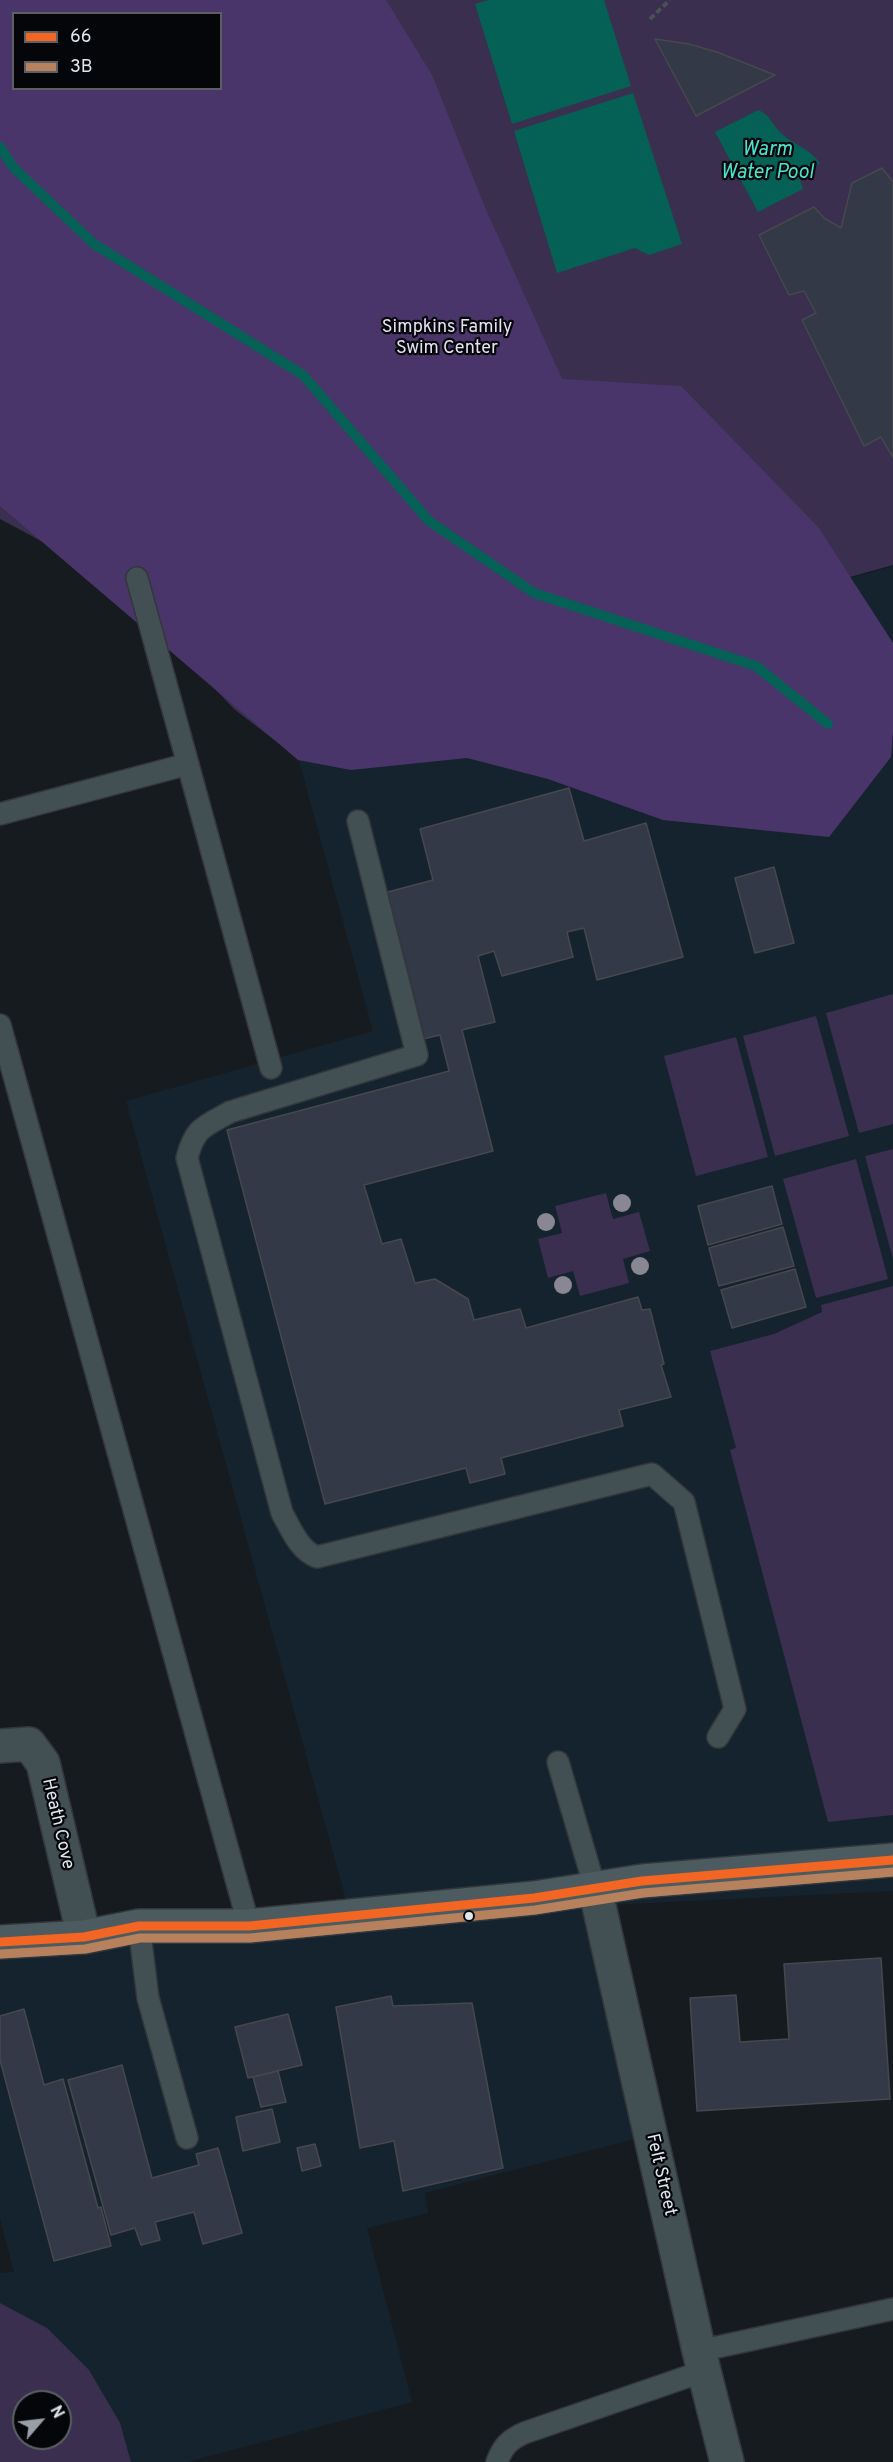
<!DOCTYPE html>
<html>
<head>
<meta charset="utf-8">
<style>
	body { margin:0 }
	#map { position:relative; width:893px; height:2462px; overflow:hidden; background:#161b20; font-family:Overpass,sans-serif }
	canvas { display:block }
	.legend { position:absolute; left:12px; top:12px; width:210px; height:78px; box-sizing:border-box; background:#040609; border:2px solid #5c6064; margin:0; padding:8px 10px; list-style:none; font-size:18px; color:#dfe6ec }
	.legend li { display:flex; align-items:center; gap:12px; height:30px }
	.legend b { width:30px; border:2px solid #5c6064 }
	.north { position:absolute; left:12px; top:2390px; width:60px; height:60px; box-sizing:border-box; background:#040609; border:2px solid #5c6064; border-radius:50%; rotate:62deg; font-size:16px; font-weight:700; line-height:24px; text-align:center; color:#dfe6ec }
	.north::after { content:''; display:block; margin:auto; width:21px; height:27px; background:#999fa5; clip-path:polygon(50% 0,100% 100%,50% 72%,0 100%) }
</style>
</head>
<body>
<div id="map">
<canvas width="893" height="2462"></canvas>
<ul class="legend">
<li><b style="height:8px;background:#f26522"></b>66</li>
<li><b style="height:8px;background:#b6815c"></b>3B</li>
</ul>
<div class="north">N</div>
</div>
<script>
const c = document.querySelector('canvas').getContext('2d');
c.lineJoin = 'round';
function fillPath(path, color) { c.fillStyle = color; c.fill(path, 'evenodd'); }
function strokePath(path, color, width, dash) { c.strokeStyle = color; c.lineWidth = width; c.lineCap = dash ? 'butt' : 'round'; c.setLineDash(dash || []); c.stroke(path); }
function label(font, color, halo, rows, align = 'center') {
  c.font = font + ' Overpass,sans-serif'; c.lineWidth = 4.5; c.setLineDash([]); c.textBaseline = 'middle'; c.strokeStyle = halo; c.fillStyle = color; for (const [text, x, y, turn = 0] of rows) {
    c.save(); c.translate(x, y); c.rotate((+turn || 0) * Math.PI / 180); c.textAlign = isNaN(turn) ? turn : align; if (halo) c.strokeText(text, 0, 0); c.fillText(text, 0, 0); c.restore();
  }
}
const built = new Path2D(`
	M893 566V1891L590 1906 646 2136 425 2193 428 2213 367 2228 412 2402 187 2462H0V2273L14 2272 0 2219V1934L351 1918 126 1101 373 1031 291 732ZM24 2402H60V2438H24Z`);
const green = new Path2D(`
	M0 0H893V565L291 733 299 759 234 709 110 578 0 519ZM14 14H220V88H14Z
	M893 994V1124L859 1133 826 1013Z
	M816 1016 849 1136 775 1156 743 1036Z
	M736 1037 768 1157 696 1176 664 1056Z
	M893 1149V1259L865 1156Z
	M856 1159 888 1279 816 1298 783 1179Z
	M606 1193 613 1219 639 1212 650 1251 623 1259 629 1283 580 1296 573 1271 548 1278 538 1239 562 1233 555 1206Z
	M893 1286V1815L828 1822 730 1450 736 1448 710 1351 774 1334 822 1312 821 1305Z
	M0 2303 47 2328 89 2370 120 2423 131 2462H0ZM24 2402H60V2438H24Z`);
const forest = new Path2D(`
	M0 0H386L432 75 484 205 562 379 681 386 818 527 893 643V732L891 757 829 837 663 820 548 779 467 758 351 770 298 760 0 506ZM14 14H220V88H14Z`);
const water = new Path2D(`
	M489 0H604L631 86 512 124 475 4Z
	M633 93 682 244 649 255 635 248 557 273 514 131Z
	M758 110C769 114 771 122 778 130 792 145 807 146 820 163L798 174 803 189 758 212 715 132Z`);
const stream = new Path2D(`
	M0 147 13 167 94 244 303 375 429 521 534 593 756 666 828 724`);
const building = new Path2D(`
	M655 39 689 44 717 52 775 75 696 116Z
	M882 168 893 182V458L881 437 864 446 802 320 816 313 804 291 789 295 759 235 814 207 824 218 841 228 852 183Z
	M569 788 584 841 646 823 683 957 597 980 584 928 567 932 573 957 502 976 494 951 478 956 495 1022 462 1030 493 1151 364 1185 382 1244 401 1239 415 1283 435 1279 468 1299 474 1320 520 1309 526 1328 638 1297 642 1310 650 1309 664 1364 661 1365 671 1397 619 1410 623 1426 501 1458 505 1474 470 1483 466 1468 325 1504 227 1130 449 1071 440 1035 423 1039 384 893 433 880 420 829Z
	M774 867 794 943 755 953 735 878Z
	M772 1186 782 1224 708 1245 698 1206Z
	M783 1227 794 1266 719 1286 709 1248Z
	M795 1269 806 1307 732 1328 721 1290Z
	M881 1958 890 2099 697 2111 690 1998 736 1995 740 2042 789 2039 784 1964Z
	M391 1996 393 2006 472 2003 503 2168 403 2191 394 2141 360 2148 336 2007Z
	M24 2009 44 2085 63 2079 98 2208 101 2207 111 2246 54 2261 0 2060V2016Z
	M288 2014 302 2065 248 2078 235 2027Z
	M122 2065 152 2178 199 2165 196 2154 218 2148 242 2233 203 2244 194 2212 155 2222 160 2240 141 2245 135 2228 111 2235 68 2080Z
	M278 2071 286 2102 261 2107 253 2077Z
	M272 2109 280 2142 243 2151 236 2117Z
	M315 2144 321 2166 302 2171 297 2148Z`);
const path = new Path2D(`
	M650 19 670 0`);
const service = new Path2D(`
	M137 578 271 1068
	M0 814 188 764
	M358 821 417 1055 230 1112C204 1127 195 1127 187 1158L282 1513C291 1529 299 1550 317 1557L652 1474 684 1502 735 1709 718 1737
	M0 1025 249 1926
	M558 1762 595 1888
	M139 1926 148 1998 187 2138
	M699 2351 893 2309
	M497 2462C503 2446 509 2440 524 2433L704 2371`);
const minor = new Path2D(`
	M0 1746 29 1744 43 1763 84 1937
	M595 1888 699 2351 727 2462`);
const secondary = new Path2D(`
	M0 1942 84 1937 139 1926H249L534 1898 642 1881 893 1860`);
const bus1 = new Path2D(`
	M0 1942 84 1937 139 1926H249L534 1898 642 1881 893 1860`);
const bus2 = new Path2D(`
	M1 1954 85 1949 140 1938H250L535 1910 643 1893 893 1872`);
const trees = [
	[622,1203],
	[546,1222],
	[640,1266],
	[563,1285]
];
const markers = [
	[469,1916,5,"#dfe6ec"]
];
const parkNames = [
	["Simpkins Family",447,328],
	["Swim Center",447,349]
];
const streetNames = [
	["Heath Cove",57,1824,77],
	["Felt Street",660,2175,77]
];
const waterNames = [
	["Warm",767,151],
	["Water Pool",767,174]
];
fillPath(built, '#14232e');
fillPath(green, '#3a2f4f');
fillPath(forest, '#4a356a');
fillPath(water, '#056056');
strokePath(stream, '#056056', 10);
fillPath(building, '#343947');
strokePath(building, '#46484d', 1.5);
strokePath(service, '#33373c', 24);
strokePath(minor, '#33373c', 36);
strokePath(secondary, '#33373c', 36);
strokePath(path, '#485155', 4, [6, 3]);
strokePath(service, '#435053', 21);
strokePath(minor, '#435053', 33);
strokePath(secondary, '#4c5b5f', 33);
strokePath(bus1, '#f26522', 9);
strokePath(bus2, '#b6815c', 9);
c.fillStyle = '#898794';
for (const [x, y] of trees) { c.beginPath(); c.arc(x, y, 9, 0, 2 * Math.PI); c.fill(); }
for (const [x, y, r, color] of markers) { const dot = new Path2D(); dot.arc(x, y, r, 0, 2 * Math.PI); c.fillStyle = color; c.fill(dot); strokePath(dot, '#040609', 2); }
label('18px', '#e7e0f3', '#040609', parkNames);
label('18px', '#dfe6ec', '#040609', streetNames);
label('italic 20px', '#49e5cf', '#040609', waterNames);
</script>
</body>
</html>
